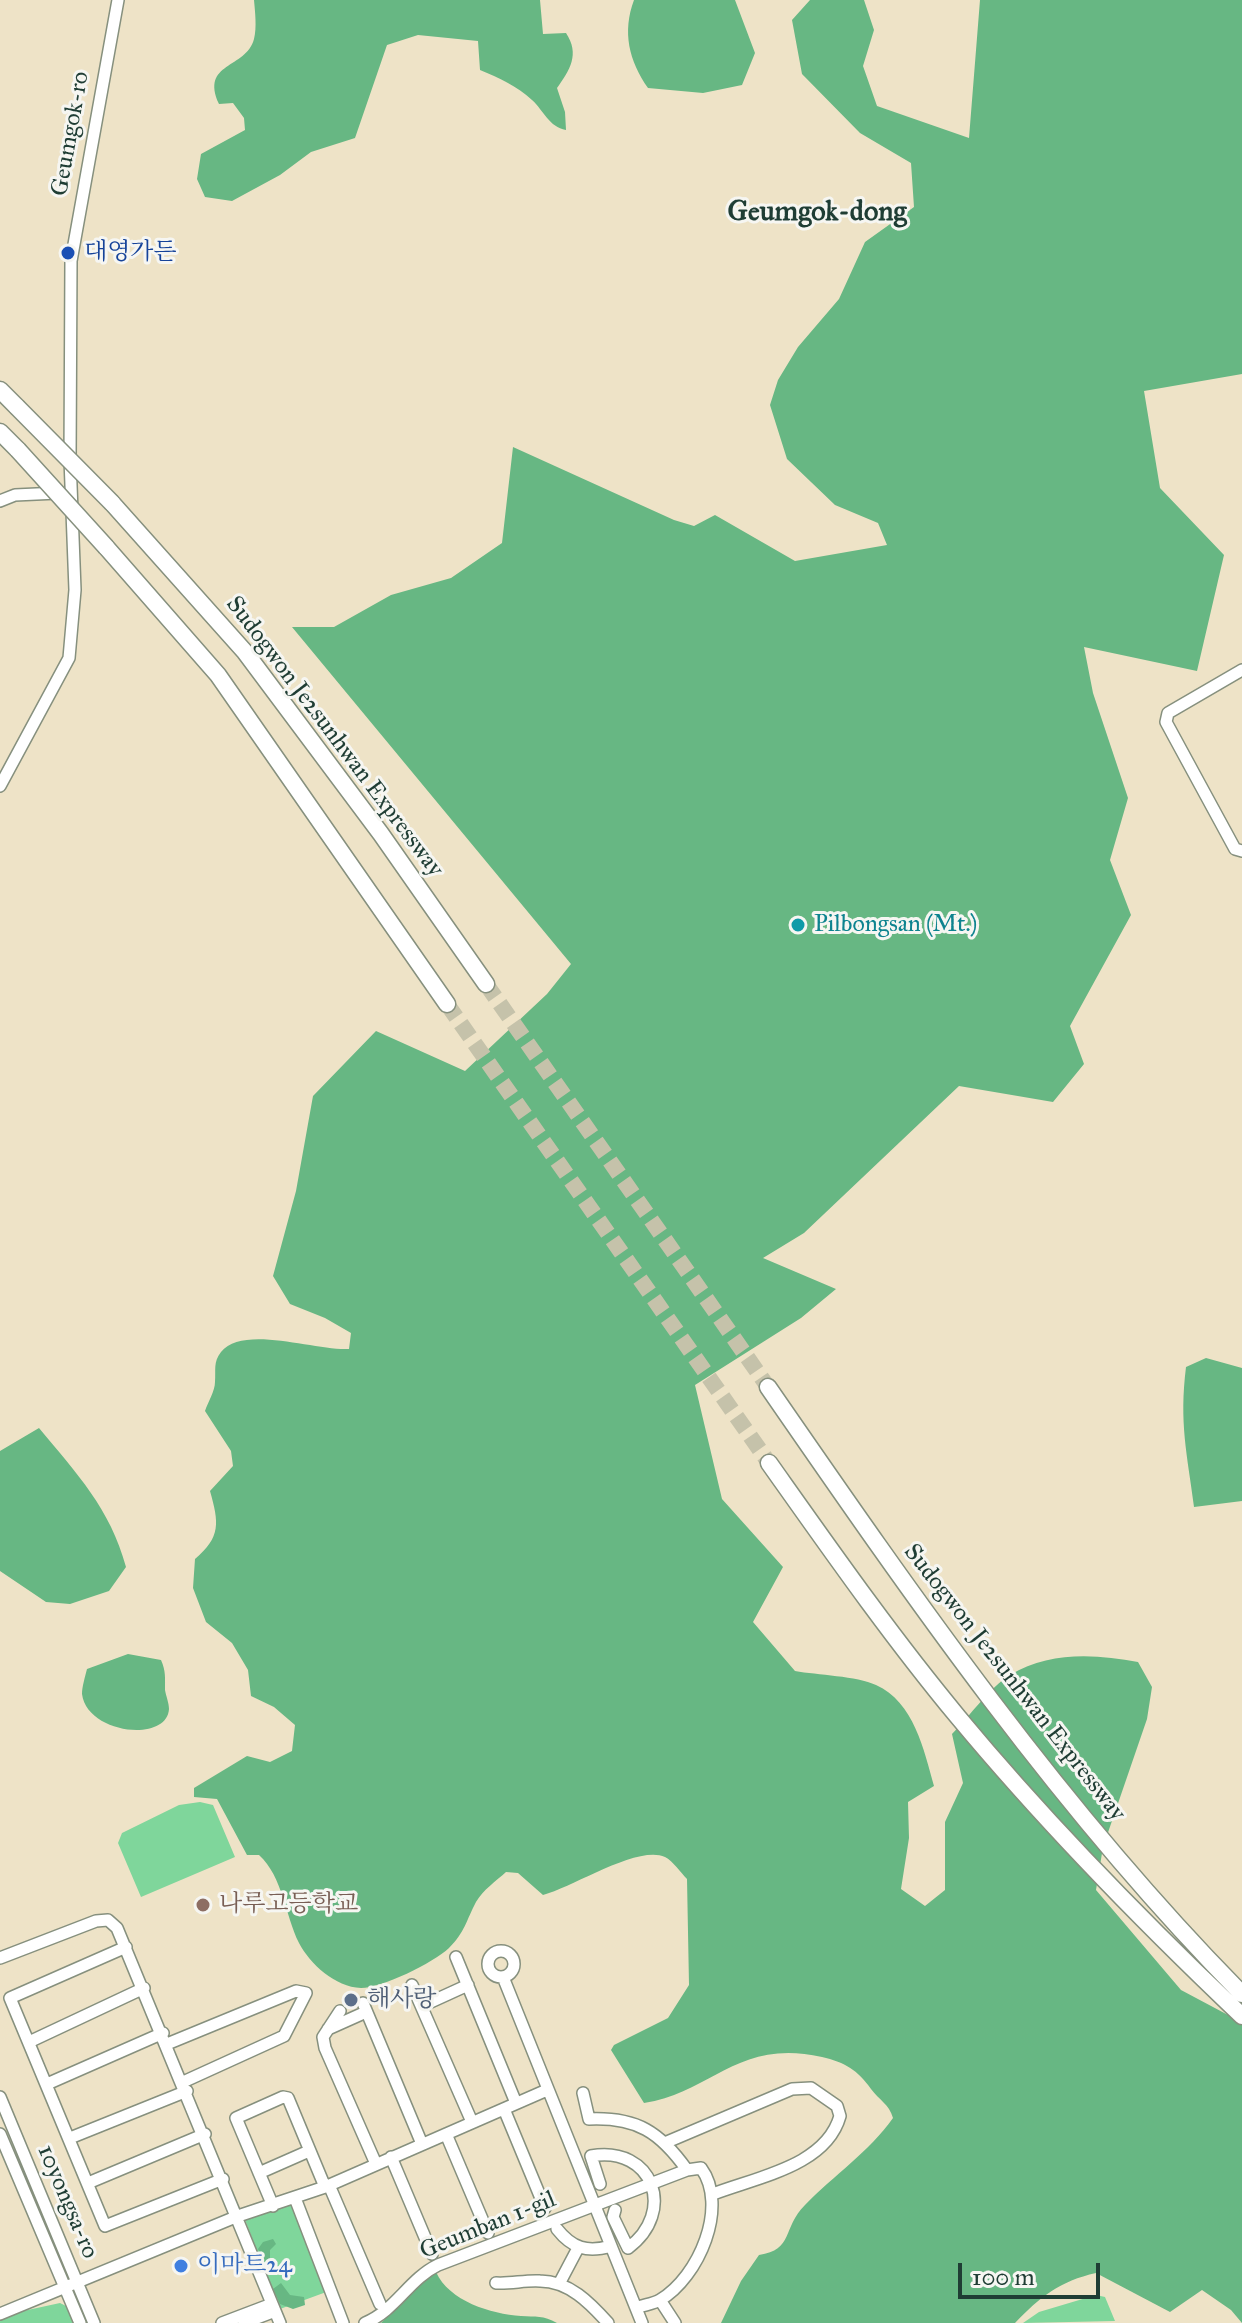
<!DOCTYPE html>
<html>
<head>
<meta charset="utf-8">
<style>
	body { margin:0 }
	#map { position:relative; width:1242px; height:2323px; overflow:hidden; background:#eee3c7; font-family:"IM FELL Great Primer",serif }
	canvas { display:block }
	.scale { position:absolute; left:958px; top:2263px; width:142px; height:36px; box-sizing:border-box; border:4px solid #1f3d34; border-top:0; padding-left:10px; font-size:24px; line-height:28px; white-space:nowrap; color:#1f3d34; -webkit-text-stroke:6px #f6f6f2; paint-order:stroke }
</style>
</head>
<body>
<div id="map">
<canvas width="1242" height="2323"></canvas>
<div class="scale">100 m</div>
</div>
<script>
const c = document.querySelector('canvas').getContext('2d');
c.lineJoin = 'round';
function fillPath(path, color) { c.fillStyle = color; c.fill(path, 'evenodd'); }
function strokePath(path, color, width, dash) { c.strokeStyle = color; c.lineWidth = width; c.lineCap = dash ? 'butt' : 'round'; c.setLineDash(dash || []); c.stroke(path); }
function label(font, color, halo, rows, align = 'center') {
  c.font = font + ' "IM FELL Great Primer","Noto Serif KR",serif'; c.lineWidth = 6; c.setLineDash([]); c.textBaseline = 'middle'; c.strokeStyle = halo; c.fillStyle = color; for (const [text, x, y, turn = 0] of rows) {
    c.save(); c.translate(x, y); c.rotate((+turn || 0) * Math.PI / 180); c.textAlign = isNaN(turn) ? turn : align; if (halo) c.strokeText(text, 0, 0); c.fillText(text, 0, 0); c.restore();
  }
}
const green = new Path2D(`
	M200 1802 213 1805 235 1857 141 1897 118 1843 122 1833 179 1805Z
	M292 2203 329 2291 280 2309 245 2220Z
	M1096 2295 1105 2297 1115 2321 1023 2323 1039 2312Z
	M60 2303 66 2306 76 2323H0V2316Z`);
const forest = new Path2D(`
	M254 0H540L543 34 566 33C580 54 570 70 557 88L565 112 566 130C549 127 544 111 532 100 517 86 499 78 480 70L478 41 418 35 387 45 355 138 311 152 280 175 232 201 205 197 197 179 201 154 245 130 244 118 233 103 219 104C200 62 246 69 254 39 257 28 255 11 254 0Z
	M634 0H735L755 53 742 85 703 93 648 88C629 61 622 32 634 0Z
	M810 0H864L874 30 863 66 877 106 969 138 980 0H1242V374L1144 391 1160 488 1224 555 1197 671 1084 647 1093 693 1128 798 1110 860 1131 915 1070 1026 1084 1064 1053 1102 959 1086 804 1233 763 1258 836 1289 801 1318 695 1385 722 1499 783 1567 753 1622 795 1671C817 1675 857 1676 876 1685 914 1702 924 1750 934 1786L908 1802 909 1838 901 1889 925 1906 945 1890V1822L963 1783 952 1734C970 1716 989 1688 1010 1675 1049 1651 1096 1654 1138 1662L1152 1687 1147 1719 1103 1847 1096 1890 1181 1990 1228 2015 1242 2011V2323L1231 2310 1202 2290 1170 2312 1096 2273C1060 2281 1040 2297 1015 2323H721L741 2281 759 2255C794 2250 782 2228 805 2205 834 2175 869 2152 893 2118 889 2104 879 2100 871 2089 858 2070 844 2062 822 2057 738 2038 713 2092 644 2103L611 2050 614 2045 668 2018 689 1985 687 1879C681 1873 673 1861 665 1857 637 1845 574 1887 543 1895L518 1873 506 1872C496 1881 483 1890 476 1902 466 1921 465 1932 449 1948 433 1963 382 1988 361 1988 335 1987 310 1964 299 1943 285 1915 283 1877 259 1855H247L217 1799 194 1797V1788L247 1756 270 1762 292 1751 295 1725 274 1707 251 1696 248 1670 232 1643 206 1622 193 1588 195 1559C221 1537 219 1523 210 1491L233 1466 231 1451 205 1411C208 1402 215 1391 215 1382 216 1370 213 1362 221 1352 243 1324 316 1351 349 1349L351 1333 325 1318 290 1304 273 1276 296 1191 313 1096 376 1031 465 1071 547 994 571 964 292 627H334L391 595 451 578 502 543 513 447 674 520 694 526 715 515 795 561 887 545 878 523 835 505 787 459 770 405 778 380 798 347 839 299 865 242 914 207 911 163 860 133 802 74 792 20Z
	M1206 1358 1242 1368V1501L1194 1507C1187 1453 1179 1423 1186 1367Z
	M39 1428C77 1474 110 1508 126 1567L109 1591 70 1604 46 1602 0 1571V1451Z
	M128 1654 161 1660C166 1671 165 1678 165 1690 166 1696 169 1703 169 1709 167 1743 87 1734 82 1694 82 1687 85 1677 87 1669Z
	M273 2239 276 2244 270 2250V2261L264 2262 258 2249 263 2242Z
	M436 2272C449 2301 491 2314 521 2316 536 2317 543 2315 557 2323H381L412 2290Z
	M281 2283 290 2295 304 2297 305 2305 293 2309 280 2304 273 2289Z`);
const highwayTunnel = new Path2D(`
	M486 984 768 1387
	M447 1004 769 1463`);
const minor = new Path2D(`
	M0 501 15 495 58 493
	M1242 670 1168 713 1166 722 1235 849 1242 851
	M0 786 69 658 75 590 70 459 71 261 118 0
	M126 1947 10 1998 105 2226 223 2179
	M488 1964a13 13 0 1 1 26 0a13 13 0 1 1-26 0Z
	M456 1957 516 2103
	M0 1958 96 1921 108 1920 117 1928 280 2323
	M503 1977 642 2323
	M412 1985 472 2122
	M363 2003 422 2144
	M422 2006 468 1985
	M340 2011 323 2037 325 2048 376 2164
	M328 2029 366 2012
	M29 2042 144 1988
	M167 2044 296 1991 306 1993 284 2036 183 2082
	M47 2084 163 2033
	M583 2093 589 2119C637 2117 660 2132 687 2170
	M0 2097 94 2323
	M504 2109 545 2208
	M0 2134 80 2323
	M446 2134 488 2233
	M70 2138 187 2091
	M667 2142 792 2089 811 2088 837 2106 840 2116C826 2166 757 2177 713 2194
	M391 2157 432 2254
	M259 2173 309 2151
	M88 2183 205 2134
	M600 2184 591 2156C653 2145 677 2212 628 2248L613 2217 615 2210
	M329 2185 380 2304
	M295 2198 343 2323
	M273 2206 236 2118 283 2097 288 2098 325 2187
	M557 2229C572 2248 587 2253 611 2246
	M496 2283C511 2284 525 2280 540 2281 569 2281 590 2303 608 2323
	M559 2284 578 2248
	M660 2300 675 2323
	M0 2314 238 2216 325 2187 547 2090
	M222 2323 272 2304
	M244 2323 275 2311
	M365 2323C395 2311 409 2279 438 2265L687 2170 701 2168C729 2206 699 2277 660 2300 653 2304 643 2305 636 2308`);
const highway = new Path2D(`
	M0 390 17 407
	M0 432 18 450
	M112 503 245 652 381 834 486 984
	M106 547 218 675 447 1004
	M768 1387C913 1597 1061 1811 1242 1994
	M769 1463C830 1549 890 1635 958 1717 1046 1823 1142 1921 1242 2016`);
const highwayBridge = new Path2D(`
	M17 407 112 503
	M18 450 106 547`);
const markers = [
	[68,253,8,"#1a4fb4"],
	[798,925,8,"#0f9aa8"],
	[203,1905,8,"#8d6e63"],
	[351,2000,8,"#5c6f8a"],
	[181,2266,8,"#3f7fe0"]
];
const streetNames = [
	["Geumgok-ro",71,134,-80],
	["Sudogwon Je2sunhwan Expressway",334,737,53],
	["Sudogwon Je2sunhwan Expressway",1014,1683,52],
	["10yongsa-ro",67,2202,67],
	["Geumban 1-gil",488,2226,-22]
];
const transitNames = [
	["대영가든",84,253]
];
const cultureNames = [
	["Pilbongsan (Mt.)",814,925]
];
const educationNames = [
	["나루고등학교",219,1905]
];
const serviceNames = [
	["해사랑",367,2000]
];
const shopNames = [
	["이마트24",197,2266]
];
const quarterNames = [
	["Geumgok-dong",817,213]
];
fillPath(green, '#7fd69b');
fillPath(forest, '#67b783');
strokePath(highwayTunnel, '#c5c2aa', 16, [16, 8]);
strokePath(minor, '#86907e', 14);
strokePath(highway, '#86907e', 19);
strokePath(minor, '#fff', 11);
strokePath(highway, '#fff', 16);
strokePath(highwayBridge, '#86907e', 19, []);
strokePath(highwayBridge, '#fff', 16);
for (const [x, y, r, color] of markers) { const dot = new Path2D(); dot.arc(x, y, r, 0, 2 * Math.PI); c.fillStyle = color; c.fill(dot); strokePath(dot, '#f6f6f2', 3); }
label('24px', '#1f3d34', '#f6f6f2', streetNames);
label('24px', '#164399', '#f6f6f2', transitNames, 'left');
label('24px', '#0d838f', '#f6f6f2', cultureNames, 'left');
label('24px', '#785e54', '#f6f6f2', educationNames, 'left');
label('24px', '#4e5e75', '#f6f6f2', serviceNames, 'left');
label('24px', '#366cbe', '#f6f6f2', shopNames, 'left');
label('bold 28px', '#1f3d34', '#f6f6f2', quarterNames);
</script>
</body>
</html>
